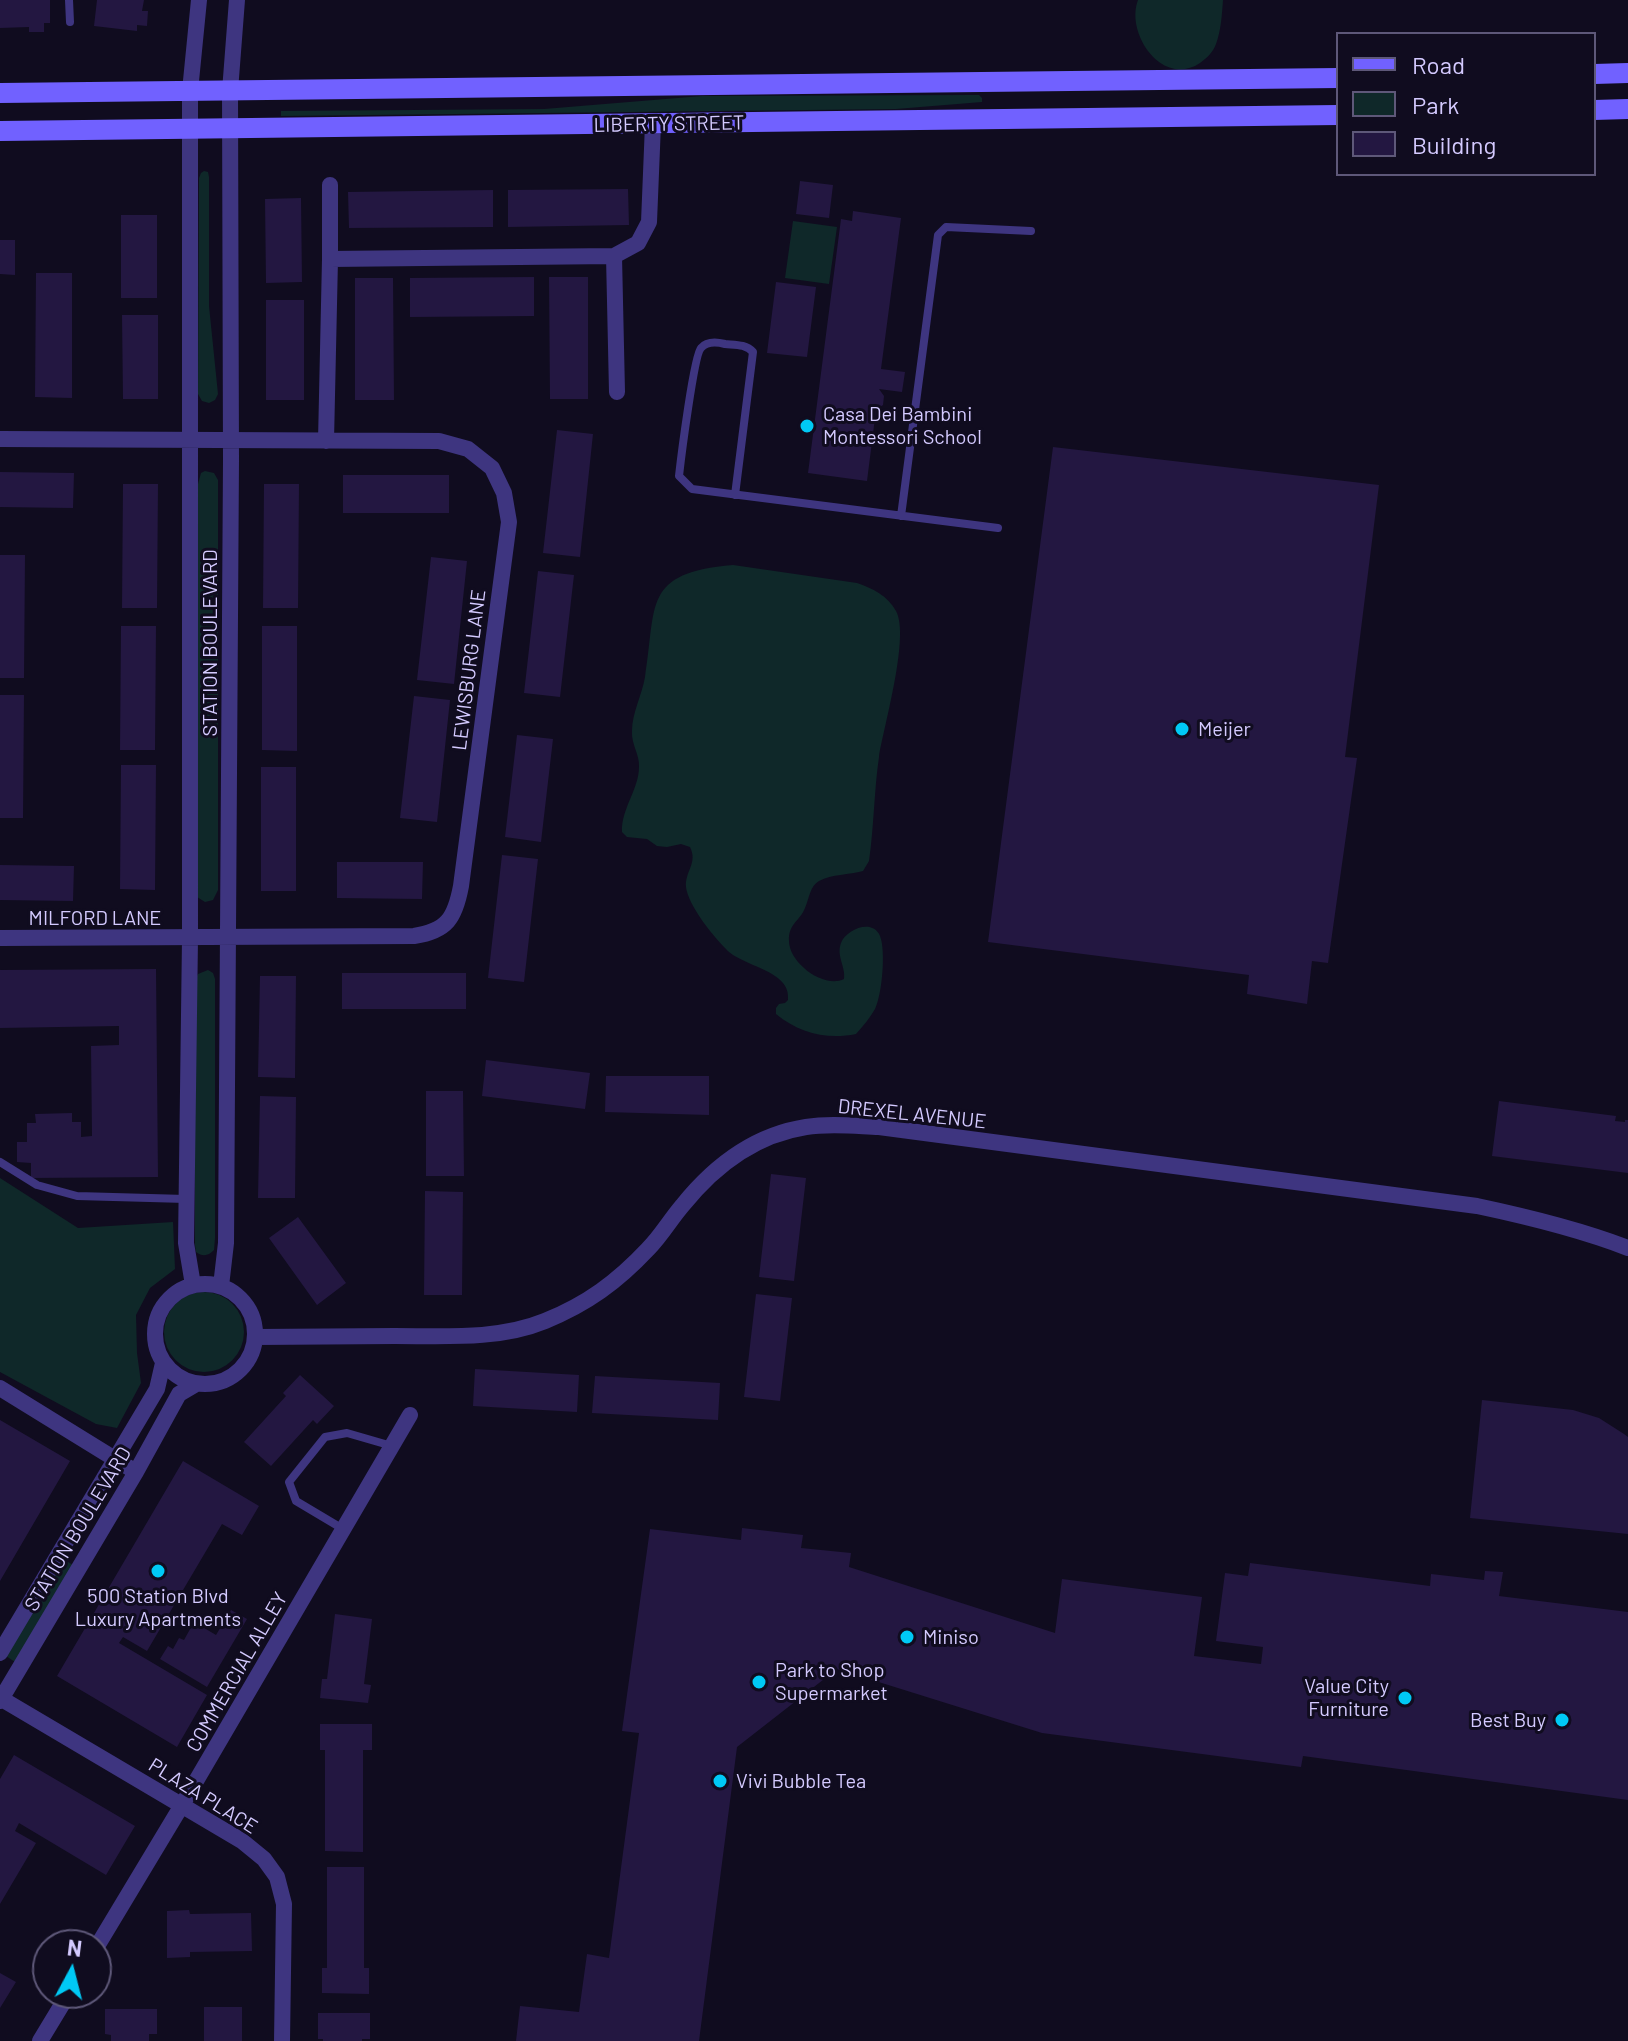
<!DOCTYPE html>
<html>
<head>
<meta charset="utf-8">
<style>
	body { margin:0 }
	#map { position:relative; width:1628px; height:2041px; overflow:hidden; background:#100c1f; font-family:Barlow,sans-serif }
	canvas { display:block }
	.legend { position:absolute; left:1336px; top:32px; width:260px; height:144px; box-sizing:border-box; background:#100c1f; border:2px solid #5e5879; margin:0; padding:10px 14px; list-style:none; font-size:24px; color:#d4caff }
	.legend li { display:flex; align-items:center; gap:16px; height:40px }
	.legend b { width:40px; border:2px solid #5e5879 }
	.north { position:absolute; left:32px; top:1929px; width:80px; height:80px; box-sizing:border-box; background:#100c1f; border:2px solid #5e5879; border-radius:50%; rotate:7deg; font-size:22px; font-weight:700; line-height:32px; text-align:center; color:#d4caff }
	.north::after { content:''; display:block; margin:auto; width:28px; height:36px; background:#00c9f5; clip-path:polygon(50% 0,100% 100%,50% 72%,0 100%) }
</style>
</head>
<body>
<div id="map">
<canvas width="1628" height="2041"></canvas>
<ul class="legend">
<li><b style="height:10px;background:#7161ff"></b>Road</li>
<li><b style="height:22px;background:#0f2829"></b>Park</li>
<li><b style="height:22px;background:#231741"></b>Building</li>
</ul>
<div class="north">N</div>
</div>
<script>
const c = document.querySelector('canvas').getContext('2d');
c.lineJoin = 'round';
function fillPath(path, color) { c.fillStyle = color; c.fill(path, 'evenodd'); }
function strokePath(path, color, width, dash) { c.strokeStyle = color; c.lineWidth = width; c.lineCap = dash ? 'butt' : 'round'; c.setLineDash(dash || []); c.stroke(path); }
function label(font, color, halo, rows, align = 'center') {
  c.font = font + ' Barlow,sans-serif'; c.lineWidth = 6; c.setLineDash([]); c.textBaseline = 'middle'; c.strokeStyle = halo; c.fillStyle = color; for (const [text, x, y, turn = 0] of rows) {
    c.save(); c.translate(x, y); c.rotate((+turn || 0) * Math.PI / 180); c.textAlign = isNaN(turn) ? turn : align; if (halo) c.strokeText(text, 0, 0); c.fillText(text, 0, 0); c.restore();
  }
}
const green = new Path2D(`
	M1138 0H1223C1222 14 1221 31 1216 44 1213 52 1207 58 1200 63 1163 88 1125 34 1138 0Z
	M966 95H979L982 98V102L896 109 281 116V111L544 109 702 96Z
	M204 171 208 172 209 177V306L218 394 215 400 209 403 202 401 198 394 199 178 201 173Z
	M793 221 837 227 829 284 785 278Z
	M205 471 214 473 218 480V890L213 900 205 902 197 897 198 484 201 473Z
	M733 565 857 583C872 588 888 596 896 611 910 636 884 726 879 757 874 791 874 827 869 861L863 871C849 875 832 874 819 881 810 886 809 899 805 908 800 921 788 924 789 941 789 963 824 989 844 979 846 967 836 956 841 943 846 930 872 918 880 936 886 951 882 995 875 1009 870 1018 863 1026 856 1034 827 1040 799 1033 776 1014V1008L779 1004 785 1003 788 1000C792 970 742 967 726 949 713 936 688 905 686 887 685 871 698 863 690 847L681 844 667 847 657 846 647 839 627 837 622 832C621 809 639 789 639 767 640 755 631 744 632 731 632 713 642 695 645 677 657 604 642 573 733 565Z
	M208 970 213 973 215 979V1238L214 1250C208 1256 203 1257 196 1252L195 1245V980L198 974Z
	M0 1178 78 1228 173 1222 175 1269 150 1288 136 1315 137 1353 141 1383 117 1428 96 1424 0 1372Z
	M164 1332a40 40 0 1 1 80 0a40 40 0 1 1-80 0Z
	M63 1559 73 1565 15 1662 6 1656Z`);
const building = new Path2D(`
	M0 0H50V23H44V32H29V27L0 28Z
	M97 0H144L142 11H148L147 26 137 25V31L94 26Z
	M800 181 833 185 829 218 796 214Z
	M628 189 629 225 508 227V190Z
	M493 190V227L349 228 348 192Z
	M301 198 302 282 266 283 265 199Z
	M853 211 901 218 881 369 905 372 902 392 879 389 884 396 883 405 876 410 867 481 808 473 841 219 852 221Z
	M121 215H157V298H121Z
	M0 240H15V275L0 274Z
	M36 273H72V398L35 397Z
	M534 277V316L410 317V278Z
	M549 277H588V399H550Z
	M355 278H393L394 400H355Z
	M776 282 816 287 807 357 767 353Z
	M266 300H304V400H266Z
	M122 315H158V399H123Z
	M557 430 593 434 580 557 543 553Z
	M1053 447 1379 485 1345 757 1357 758 1328 963 1312 961 1307 1004 1247 994 1249 975 988 942Z
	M0 472 74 473 73 508 0 507Z
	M343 475H449V513H343Z
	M123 484H158L157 608H122Z
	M264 484H299L298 608H263Z
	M0 555H25L24 678H0Z
	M431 557 467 561 454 684 417 680Z
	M538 571 574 575 560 697 524 693Z
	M121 626H156L155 750H120Z
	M262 626H297V751L262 750Z
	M0 695H24L23 818H0Z
	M414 696 450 700 437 822 400 818Z
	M517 735 553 739 541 842 505 837Z
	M121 765H156L155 890 120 889Z
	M261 767H296V891H261Z
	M502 855 538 859 524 982 488 978Z
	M337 862H423L422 899 337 898Z
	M0 865 74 866 73 901 0 900Z
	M156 969 158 1177 31 1178V1163L17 1162V1142H27V1123H36L35 1114 72 1113V1122H81V1137L92 1136 91 1046 119 1045V1026L0 1028V970Z
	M342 973H466V1009H342Z
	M260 976H296L295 1078 258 1077Z
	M486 1060 590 1073 585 1109 482 1096Z
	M606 1076H709V1115L605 1112Z
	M426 1091H463L464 1176H426Z
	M260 1096 296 1097 295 1198H258Z
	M1499 1101 1616 1116 1615 1121 1625 1122V1120H1628V1173L1492 1156Z
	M771 1174 806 1178 794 1281 759 1277Z
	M425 1191 463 1192 462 1295H424Z
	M298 1217 346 1283 317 1305 269 1238Z
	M756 1294 792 1298 780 1401 744 1397Z
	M475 1369 579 1375 577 1412 473 1406Z
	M300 1375 334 1406 317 1424 313 1420 271 1466 244 1442 286 1396 283 1393Z
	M595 1376 720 1383 718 1420 592 1413Z
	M1482 1400 1573 1410 1599 1418 1624 1434 1628 1437V1534L1470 1518Z
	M0 1420 70 1461 0 1581Z
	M183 1461 259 1506 242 1535 222 1524 147 1651 123 1637 119 1643 207 1695 177 1747 57 1676Z
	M742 1528 803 1535 801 1548 851 1553 849 1567 1055 1633 1062 1579 1202 1597 1194 1656 1261 1664 1263 1647 1216 1641 1225 1573 1248 1576 1250 1563 1430 1586 1431 1574 1484 1580 1485 1571 1503 1572 1499 1596 1628 1612V1800L1303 1756 1301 1767 1042 1733 837 1669 737 1747 699 2041H516L520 2006 579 2012 587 1954 609 1958 639 1733 622 1731 650 1529 741 1540Z
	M231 1610 247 1619 207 1687 160 1659 168 1646 173 1649 179 1638 184 1640 194 1622 216 1635Z
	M335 1614 372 1619 364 1684 371 1685 368 1703 320 1698 322 1679H327Z
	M320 1724H372V1750H363V1852L325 1851V1750H320Z
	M14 1755 135 1826 106 1875 19 1823 15 1831 36 1843 0 1904V1779Z
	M327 1867H364V1968H369V1994L322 1993V1968H327Z
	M189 1910 190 1914 251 1913 252 1951 190 1952V1957L167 1958V1911Z
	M0 1973 16 1982 0 2008Z
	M204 2007H242V2041H204Z
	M105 2009H157V2034H149V2041H111V2035L105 2034Z
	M318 2013H370V2039H362V2041H323V2039H318Z`);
const lane = new Path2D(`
	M69 0 70 22
	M735 495 753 352C746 344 735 345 725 344 717 342 707 341 701 348 694 355 681 458 679 476L692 489 998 528
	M901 516 938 235 946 227 1031 231
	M0 1162 37 1185 77 1196 186 1199
	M343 1529 296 1501 289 1482 325 1437 347 1433 392 1446`);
const street = new Path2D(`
	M330 185V259
	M614 256 617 392
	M0 439 439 441 468 449 492 468 504 493 509 522 461 886C455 918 447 931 414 936L0 938
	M326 441 330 259 614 256 638 243 649 222 653 124
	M155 1334a50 50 0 1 1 100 0a50 50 0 1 1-100 0Z
	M193 1285 186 1243 190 938V91L199 0
	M221 1286 226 1243 231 460 230 91 237 0
	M256 1337C302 1337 349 1336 395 1336 444 1336 499 1340 545 1321 587 1304 617 1282 648 1249 661 1236 670 1220 682 1206 714 1166 754 1135 806 1127 830 1123 855 1126 879 1127L1477 1206C1529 1217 1579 1229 1628 1248
	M0 1388 136 1472
	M0 1653 157 1389 163 1363
	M0 1698 242 1841 264 1859 277 1877 284 1904 282 2041
	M0 1701 136 1472 179 1394 196 1384
	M96 1948 182 1805 410 1415
	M40 2041 69 1993`);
const secondary = new Path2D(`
	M1594 74 1628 73
	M0 93 1338 78
	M1594 110 1628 109
	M0 131 1338 115`);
const markers = [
	[807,426,8,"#00c9f5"],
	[1182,729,8,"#00c9f5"],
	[158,1571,8,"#00c9f5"],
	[907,1637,8,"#00c9f5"],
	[759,1682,8,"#00c9f5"],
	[1405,1698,8,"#00c9f5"],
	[1562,1720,8,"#00c9f5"],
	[720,1781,8,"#00c9f5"]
];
const streetNames = [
	["LIBERTY STREET",669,124,-1],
	["STATION BOULEVARD",210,643,-90],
	["LEWISBURG LANE",469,670,-83],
	["MILFORD LANE",95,918],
	["DREXEL AVENUE",912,1114,6],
	["STATION BOULEVARD",78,1529,-59],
	["COMMERCIAL ALLEY",237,1672,-60],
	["PLAZA PLACE",203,1796,32]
];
const poiNames = [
	["Casa Dei Bambini",823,414],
	["Montessori School",823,437],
	["Meijer",1198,729],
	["500 Station Blvd",158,1596,"center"],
	["Luxury Apartments",158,1619,"center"],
	["Miniso",923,1637],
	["Park to Shop",775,1670],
	["Supermarket",775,1693],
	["Value City",1389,1686,"right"],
	["Furniture",1389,1709,"right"],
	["Best Buy",1546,1720,"right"],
	["Vivi Bubble Tea",736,1781]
];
fillPath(green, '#0f2829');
fillPath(building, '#231741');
strokePath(lane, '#3e3580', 8);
strokePath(street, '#3e3580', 16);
strokePath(secondary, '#7161ff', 20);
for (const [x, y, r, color] of markers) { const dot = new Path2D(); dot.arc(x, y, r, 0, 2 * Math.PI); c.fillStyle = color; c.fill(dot); strokePath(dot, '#100c1f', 3); }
label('20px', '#d4caff', '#100c1f', streetNames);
label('20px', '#d4caff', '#100c1f', poiNames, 'left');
</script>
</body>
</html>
